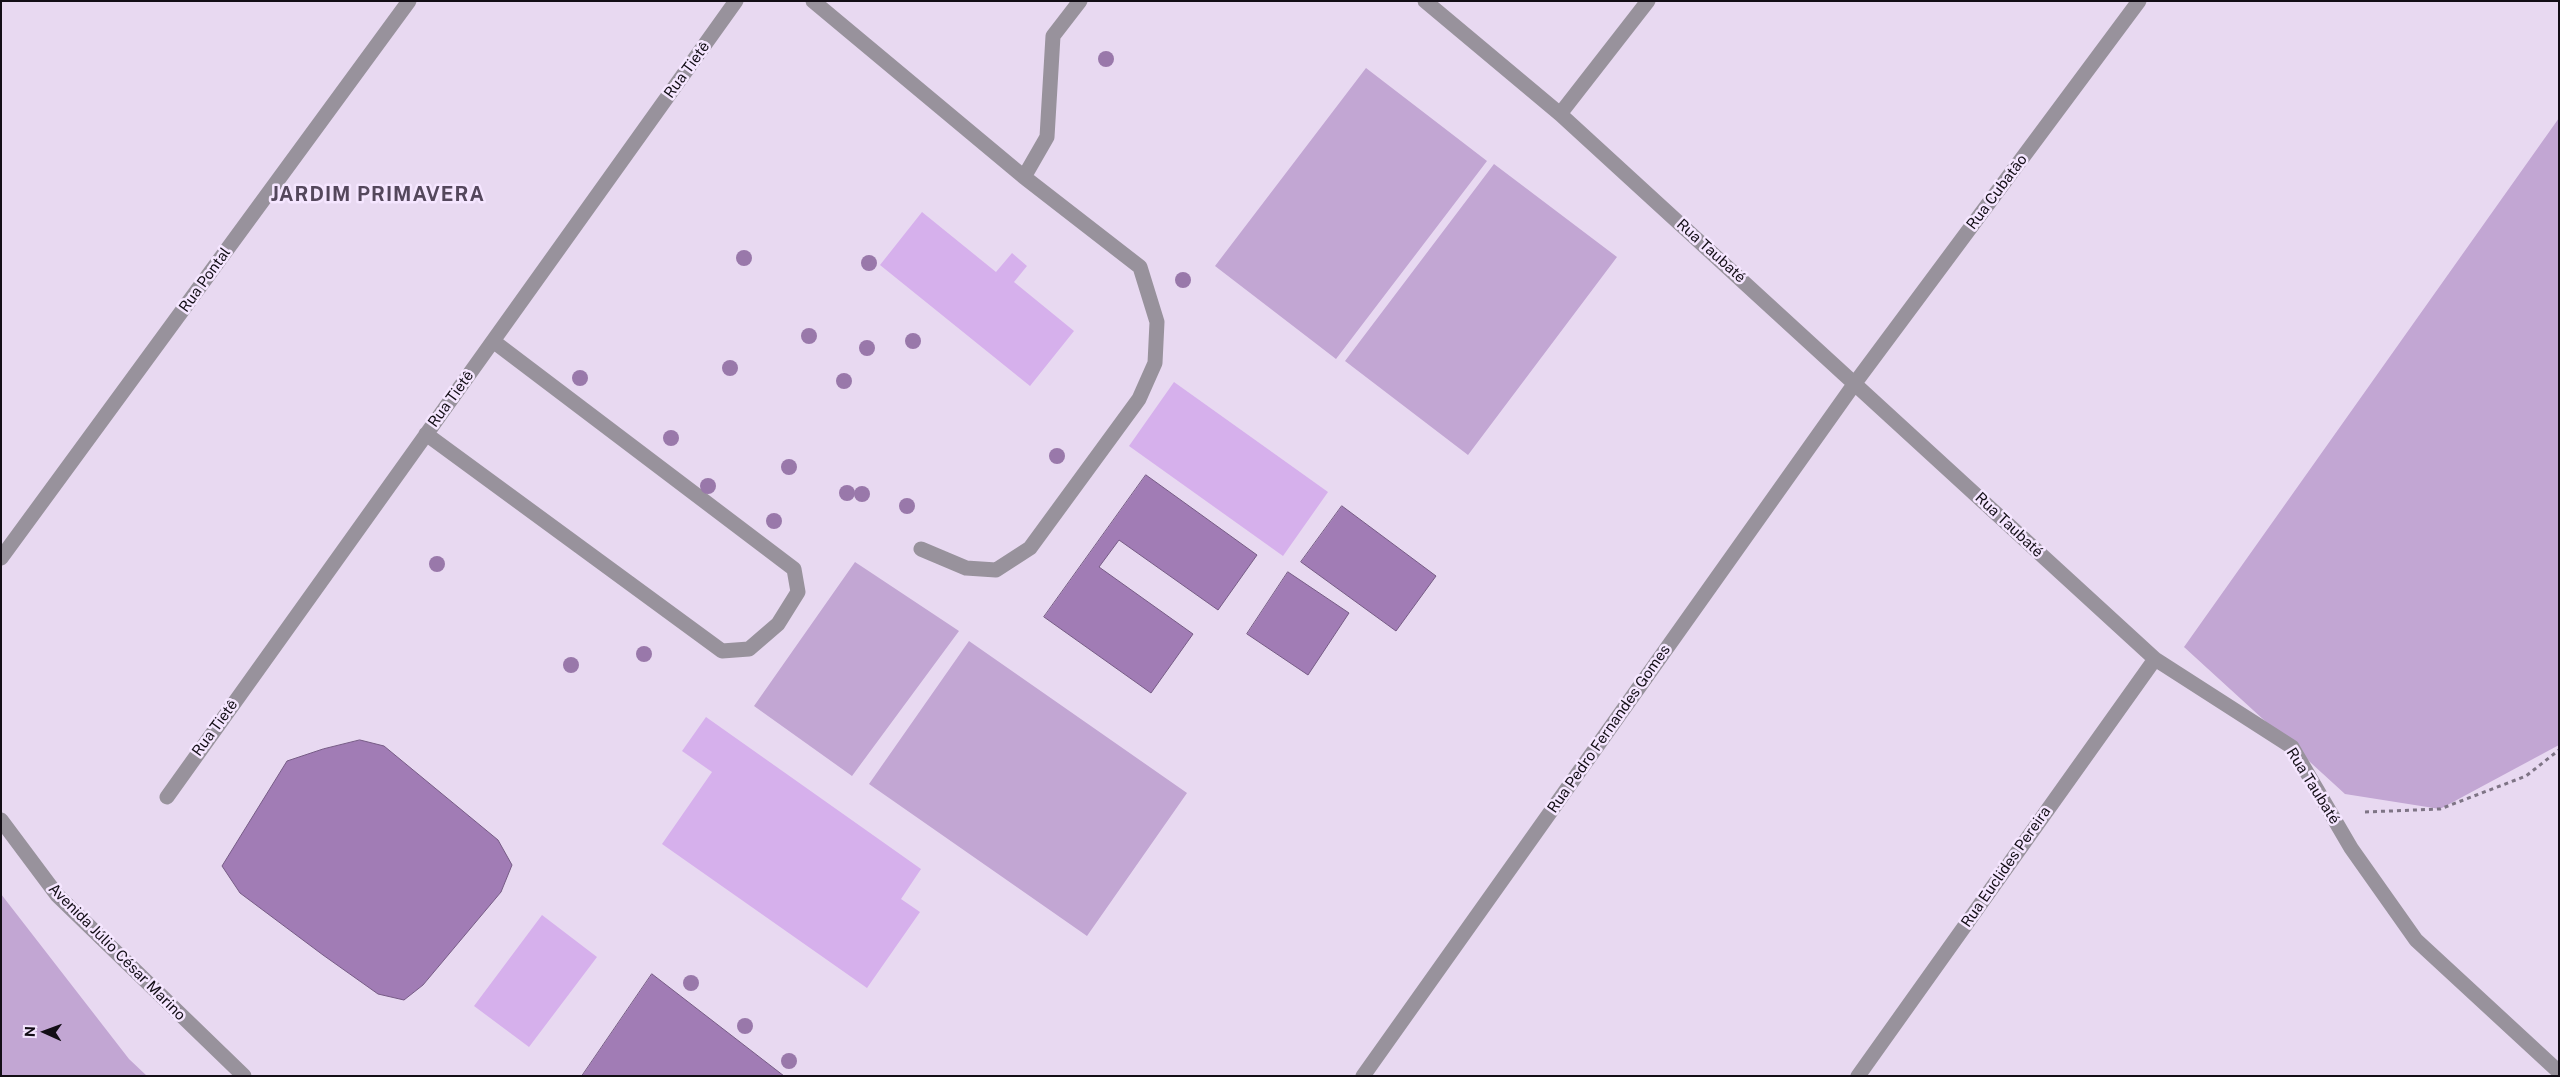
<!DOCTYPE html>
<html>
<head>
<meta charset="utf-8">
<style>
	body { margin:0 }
	#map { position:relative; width:2560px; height:1077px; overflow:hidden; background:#e8d9f1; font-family:"Public Sans",sans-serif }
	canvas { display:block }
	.frame { position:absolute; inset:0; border:2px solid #130e16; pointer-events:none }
	.north { position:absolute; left:20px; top:1007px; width:50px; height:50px; -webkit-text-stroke:4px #f5e6ff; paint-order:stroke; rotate:272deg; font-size:14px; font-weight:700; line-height:20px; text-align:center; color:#130e16 }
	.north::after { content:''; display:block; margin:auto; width:18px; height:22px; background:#130e16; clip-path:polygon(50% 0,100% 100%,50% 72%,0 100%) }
</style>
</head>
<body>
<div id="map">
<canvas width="2560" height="1077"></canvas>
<div class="frame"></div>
<div class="north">N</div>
</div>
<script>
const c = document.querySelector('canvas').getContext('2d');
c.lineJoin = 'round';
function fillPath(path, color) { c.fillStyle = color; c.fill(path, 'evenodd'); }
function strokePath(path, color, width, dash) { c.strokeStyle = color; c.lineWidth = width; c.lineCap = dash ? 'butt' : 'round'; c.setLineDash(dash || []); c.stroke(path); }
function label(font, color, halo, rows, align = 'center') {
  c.font = font + ' "Public Sans",sans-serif'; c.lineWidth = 5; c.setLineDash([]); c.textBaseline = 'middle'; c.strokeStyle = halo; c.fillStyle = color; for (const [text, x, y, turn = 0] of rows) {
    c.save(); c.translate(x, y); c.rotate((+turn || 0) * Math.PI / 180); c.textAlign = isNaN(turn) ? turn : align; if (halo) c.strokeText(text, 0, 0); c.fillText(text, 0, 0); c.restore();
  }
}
const green = new Path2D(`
	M1366 68 1487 161 1336 359 1215 266Z
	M2559 118V745L2440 809 2345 794 2184 647Z
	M1494 164 1617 257 1468 455 1345 361Z
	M855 562 959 631 852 776 754 706Z
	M969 641 1187 793 1087 936 869 784Z
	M1 894 129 1059 147 1076H1Z`);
const water = new Path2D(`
	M1146 475 1257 555 1218 610 1119 540 1099 567 1193 634 1151 693 1044 617Z
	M1342 506 1436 576 1396 631 1301 562Z
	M1288 572 1349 613 1308 675 1247 634Z
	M360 740 384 746 498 840 512 865 501 892 423 985 404 1000 378 994 323 955 240 893 222 866 287 761 323 749Z
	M652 974 784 1076H582Z`);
const building = new Path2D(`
	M922 212 996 272 1012 253 1027 266 1014 282 1074 331 1030 386 880 265Z
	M1174 382 1328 492 1283 556 1129 446Z
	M706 717 921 869 901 899 920 912 867 988 662 844 712 772 682 751Z
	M542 915 597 957 529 1047 474 1006Z`);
const path = new Path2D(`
	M2365 812 2440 809 2526 776 2559 750`);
const minor = new Path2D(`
	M813 1 1024 177 1140 267 1157 322 1155 363 1139 399 1030 548 996 570 966 568 921 549
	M1425 1 1560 114 2155 659 2292 747 2351 848 2416 940 2559 1072
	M1560 114 1648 1
	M1024 177 1047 137 1053 36 1080 1
	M426 434 722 651 749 649 778 624 798 592 794 569 493 341
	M1 558 409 1
	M167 797 736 1
	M1 820 57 895 244 1076
	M1363 1076 1855 383 2139 1
	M1858 1076 2155 659`);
const trees = [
	[1106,59],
	[744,258],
	[869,263],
	[1183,280],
	[809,336],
	[913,341],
	[867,348],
	[730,368],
	[580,378],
	[844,381],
	[671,438],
	[1057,456],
	[789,467],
	[708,486],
	[847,493],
	[862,494],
	[907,506],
	[774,521],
	[437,564],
	[644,654],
	[571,665],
	[691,983],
	[745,1026],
	[789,1061]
];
const streetNames = [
	["Rua Tietê",687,70,-54],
	["Rua Cubatão",1997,192,-53],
	["Rua Taubaté",1711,251,42],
	["Rua Pontal",205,280,-54],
	["Rua Tietê",451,399,-54],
	["Rua Taubaté",2009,525,43],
	["Rua Tietê",215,728,-54],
	["Rua Pedro Fernandes Gomes",1609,729,-55],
	["Rua Taubaté",2313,786,58],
	["Rua Euclides Pereira",2006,867,-55],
	["Avenida Júlio César Marino",117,952,45]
];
const districtNames = [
	["JARDIM PRIMAVERA",378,195]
];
fillPath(green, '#c2a6d3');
fillPath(water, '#a17cb5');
strokePath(water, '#765b85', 1);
fillPath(building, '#d6b0ec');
strokePath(path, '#7e7485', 3, [4, 4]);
strokePath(minor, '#98929c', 15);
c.fillStyle = '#9978aa';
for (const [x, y] of trees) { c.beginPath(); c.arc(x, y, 8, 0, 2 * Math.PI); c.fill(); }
label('15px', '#130e16', '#f5e6ff', streetNames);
c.letterSpacing = '1px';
label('bold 20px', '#54475c', '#f5e6ff', districtNames);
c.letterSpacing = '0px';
</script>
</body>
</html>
